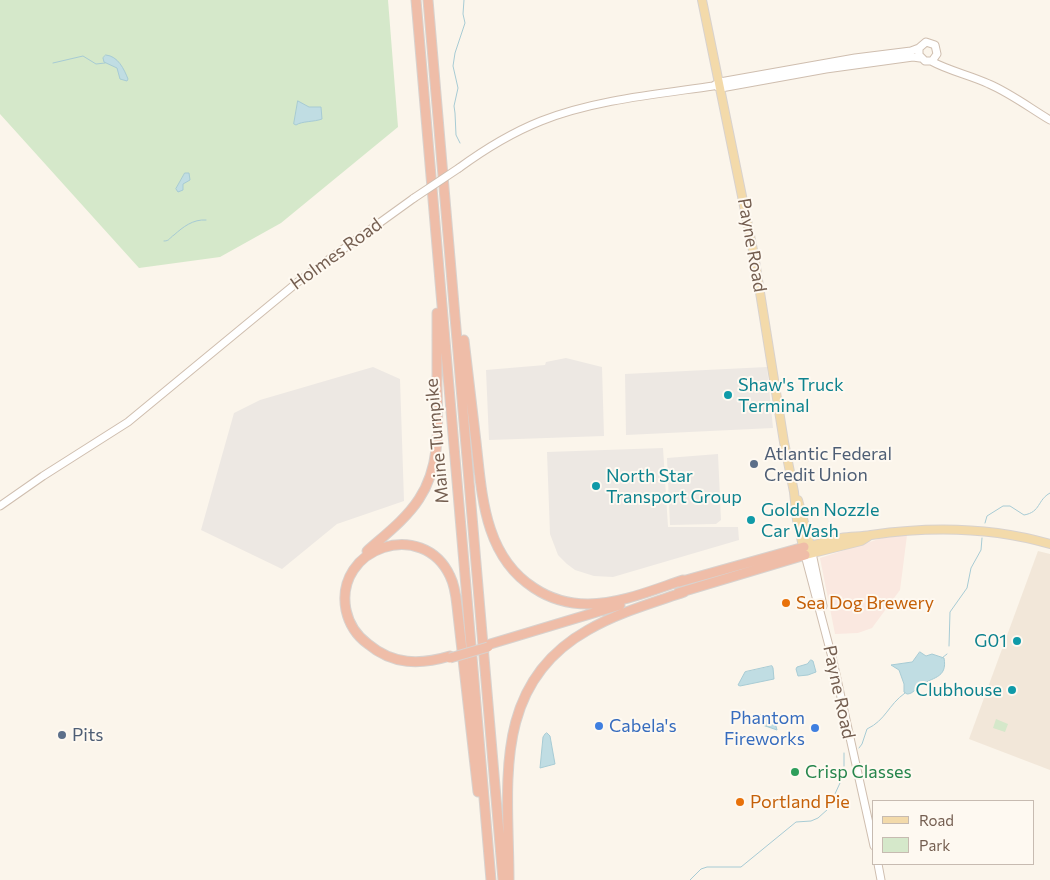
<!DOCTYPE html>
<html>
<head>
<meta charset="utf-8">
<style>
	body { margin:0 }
	#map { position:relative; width:1050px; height:880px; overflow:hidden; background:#fbf5eb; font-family:Commissioner,sans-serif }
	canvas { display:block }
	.legend { position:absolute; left:872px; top:800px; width:162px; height:65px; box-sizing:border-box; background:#fef9f1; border:1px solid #c7bbb1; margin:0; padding:6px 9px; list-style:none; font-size:15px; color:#745e50 }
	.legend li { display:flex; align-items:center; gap:10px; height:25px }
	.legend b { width:25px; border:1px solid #c7bbb1 }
</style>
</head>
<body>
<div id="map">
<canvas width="1050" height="880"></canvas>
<ul class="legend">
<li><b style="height:6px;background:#f3daaa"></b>Road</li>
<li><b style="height:14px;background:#d5e8ca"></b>Park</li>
</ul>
</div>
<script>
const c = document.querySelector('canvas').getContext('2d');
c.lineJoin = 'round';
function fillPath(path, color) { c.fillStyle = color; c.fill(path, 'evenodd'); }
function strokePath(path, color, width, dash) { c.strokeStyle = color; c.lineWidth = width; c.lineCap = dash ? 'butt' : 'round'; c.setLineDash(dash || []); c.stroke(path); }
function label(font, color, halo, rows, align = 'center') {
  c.font = font + ' Commissioner,sans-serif'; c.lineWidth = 4; c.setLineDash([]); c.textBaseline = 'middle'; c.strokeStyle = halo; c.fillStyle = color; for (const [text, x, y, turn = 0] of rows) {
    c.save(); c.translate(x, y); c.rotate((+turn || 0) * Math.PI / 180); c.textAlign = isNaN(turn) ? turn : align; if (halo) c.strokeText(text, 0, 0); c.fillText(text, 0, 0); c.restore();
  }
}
const residential = new Path2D(`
	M1038 551 1050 554V770L969 739Z`);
const commercial = new Path2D(`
	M907 535 900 590 872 628 858 633 835 634 820 558 882 538Z`);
const industrial = new Path2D(`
	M566 358 602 367 604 436 489 440 486 370 545 365 546 362Z
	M373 367 400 379 404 501 337 524 282 569 201 530 234 413 260 400Z
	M767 367 773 428 626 435 625 374Z
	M663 448 668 527H738L739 540 613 577 594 576 575 570 567 564 558 555 550 534 547 452Z
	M718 454 721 520 716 524 670 525 667 458Z`);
const green = new Path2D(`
	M0 0H388L398 127 281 223 220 257 139 268 0 114Z
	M996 719 1008 724 1005 732 993 728Z`);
const water = new Path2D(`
	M106 55C118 56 124 69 128 79L127 81 120 79 117 68 104 62 103 58Z
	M298 101 309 107H321L322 119C314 122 302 121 296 125L294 124Z
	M185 173H189L190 180 183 184V190L178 192 176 189Z
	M920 652 926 656 932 654 944 658C948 679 931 677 920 686 915 689 913 694 907 694L904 692V684L899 670 891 665 912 662Z
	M811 660 813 661 816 672 808 675 798 676 796 669 797 667 807 664Z
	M772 666 773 668 774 679 740 686 738 685 745 672Z
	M763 714C772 714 775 722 777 730L745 719Z
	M547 733 550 736 555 764 540 768 543 737 545 734Z`);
const stream = new Path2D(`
	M53 63 83 56 96 64 105 63
	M460 143 456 135 455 113 454 106 458 88 453 66 455 53 465 23 463 14 464 0
	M164 241C170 241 169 238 174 235 183 227 193 219 206 220
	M985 523 987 516 1003 506H1010L1024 515C1041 512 1037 500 1050 493
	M949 646 950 612 967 588 971 568 981 550 982 538
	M942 658 947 654
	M859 748 862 744 867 729C886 720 888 705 905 693
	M844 753V766
	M690 880 701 869 707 867H741L796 822 811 821 818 818 828 809 840 783`);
const secondary = new Path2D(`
	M931 61C949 71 970 75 989 84 1010 93 1030 108 1050 120
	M716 86 721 88 826 69 913 57 920 58
	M459 168C485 149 511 133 541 121 593 100 658 94 713 86L720 82 855 58 911 51 919 48 926 42 935 45 937 54 932 61H925L919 55V48
	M0 506 43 476 128 422 299 281 414 198
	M812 553 823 606
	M805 555 833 661 874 846
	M878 864 881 880`);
const primary = new Path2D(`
	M702 0 754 255 784 442 794 492 797 520 805 555 861 541 869 536
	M798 500 811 549
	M804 547C816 545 828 541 841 538 851 536 861 537 871 535 932 526 991 527 1050 544`);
const highway = new Path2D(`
	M416 0 491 880
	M428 0 503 880
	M464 340C468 374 472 408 476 442 482 495 484 556 534 588 549 598 569 604 588 604 620 604 653 590 683 580
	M367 551C385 535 406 519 419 499 441 466 438 425 437 387 437 362 437 338 437 313
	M679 582 804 547
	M678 593 805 555
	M487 645 620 605
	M450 656C420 665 393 665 368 644 357 636 349 624 346 610 334 547 423 518 450 576 455 586 456 596 457 606L478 792
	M509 880C509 786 490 685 588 630 617 613 652 603 684 592`);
const secondaryBridge = new Path2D(`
	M414 198 459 168`);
const highwayBridge = new Path2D(`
	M450 658 488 647`);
const markers = [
	[728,395,5,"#0f9aa8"],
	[754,464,5,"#5c6f8a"],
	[596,486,5,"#0f9aa8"],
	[751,520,5,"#0f9aa8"],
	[786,603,5,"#e8710a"],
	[1017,641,5,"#0f9aa8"],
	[1012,690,5,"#0f9aa8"],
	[599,726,5,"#3f7fe0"],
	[815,728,5,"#3f7fe0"],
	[62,735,5,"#5c6f8a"],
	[795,772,5,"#2e9e5b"],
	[740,802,5,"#e8710a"]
];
const streetNames = [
	["Payne Road",752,245,80],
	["Holmes Road",336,254,-36],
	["Maine Turnpike",437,441,-95],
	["Payne Road",839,692,78]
];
const cultureNames = [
	["Shaw's Truck",738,385],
	["Terminal",738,406],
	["North Star",606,476],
	["Transport Group",606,497],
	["Golden Nozzle",761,510],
	["Car Wash",761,531],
	["G01",1007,641,"right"],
	["Clubhouse",1002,690,"right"]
];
const serviceNames = [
	["Atlantic Federal",764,454],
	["Credit Union",764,475],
	["Pits",72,735]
];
const foodNames = [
	["Sea Dog Brewery",796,603],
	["Portland Pie",750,802]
];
const shopNames = [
	["Phantom",805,718],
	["Fireworks",805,739],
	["Cabela's",609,726,"left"]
];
const leisureNames = [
	["Crisp Classes",805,772]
];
fillPath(residential, '#f2e7d9');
fillPath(commercial, '#fae8e0');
fillPath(industrial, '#ede8e3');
fillPath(green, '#d5e8ca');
fillPath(water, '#c0dde3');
strokePath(water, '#a7cbd4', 1);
strokePath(stream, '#a7cbd4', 1);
strokePath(secondary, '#cfbeaf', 9);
strokePath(primary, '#d8d2ce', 10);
strokePath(highway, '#d8d2ce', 11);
strokePath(secondary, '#fff', 7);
strokePath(primary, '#f3daaa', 8);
strokePath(highway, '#efbda8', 9);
strokePath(secondaryBridge, '#cfbeaf', 9, []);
strokePath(highwayBridge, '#d8d2ce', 11, []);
strokePath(secondaryBridge, '#fff', 7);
strokePath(highwayBridge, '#efbda8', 9);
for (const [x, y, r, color] of markers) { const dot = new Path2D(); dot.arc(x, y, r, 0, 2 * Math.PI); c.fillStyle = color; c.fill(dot); strokePath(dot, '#fef9f1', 2); }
label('18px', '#745e50', '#fef9f1', streetNames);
label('18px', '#0d838f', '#fef9f1', cultureNames, 'left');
label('18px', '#4e5e75', '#fef9f1', serviceNames, 'left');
label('18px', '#c56008', '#fef9f1', foodNames, 'left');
label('18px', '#366cbe', '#fef9f1', shopNames, 'right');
label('18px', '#27864d', '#fef9f1', leisureNames, 'left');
</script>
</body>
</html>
